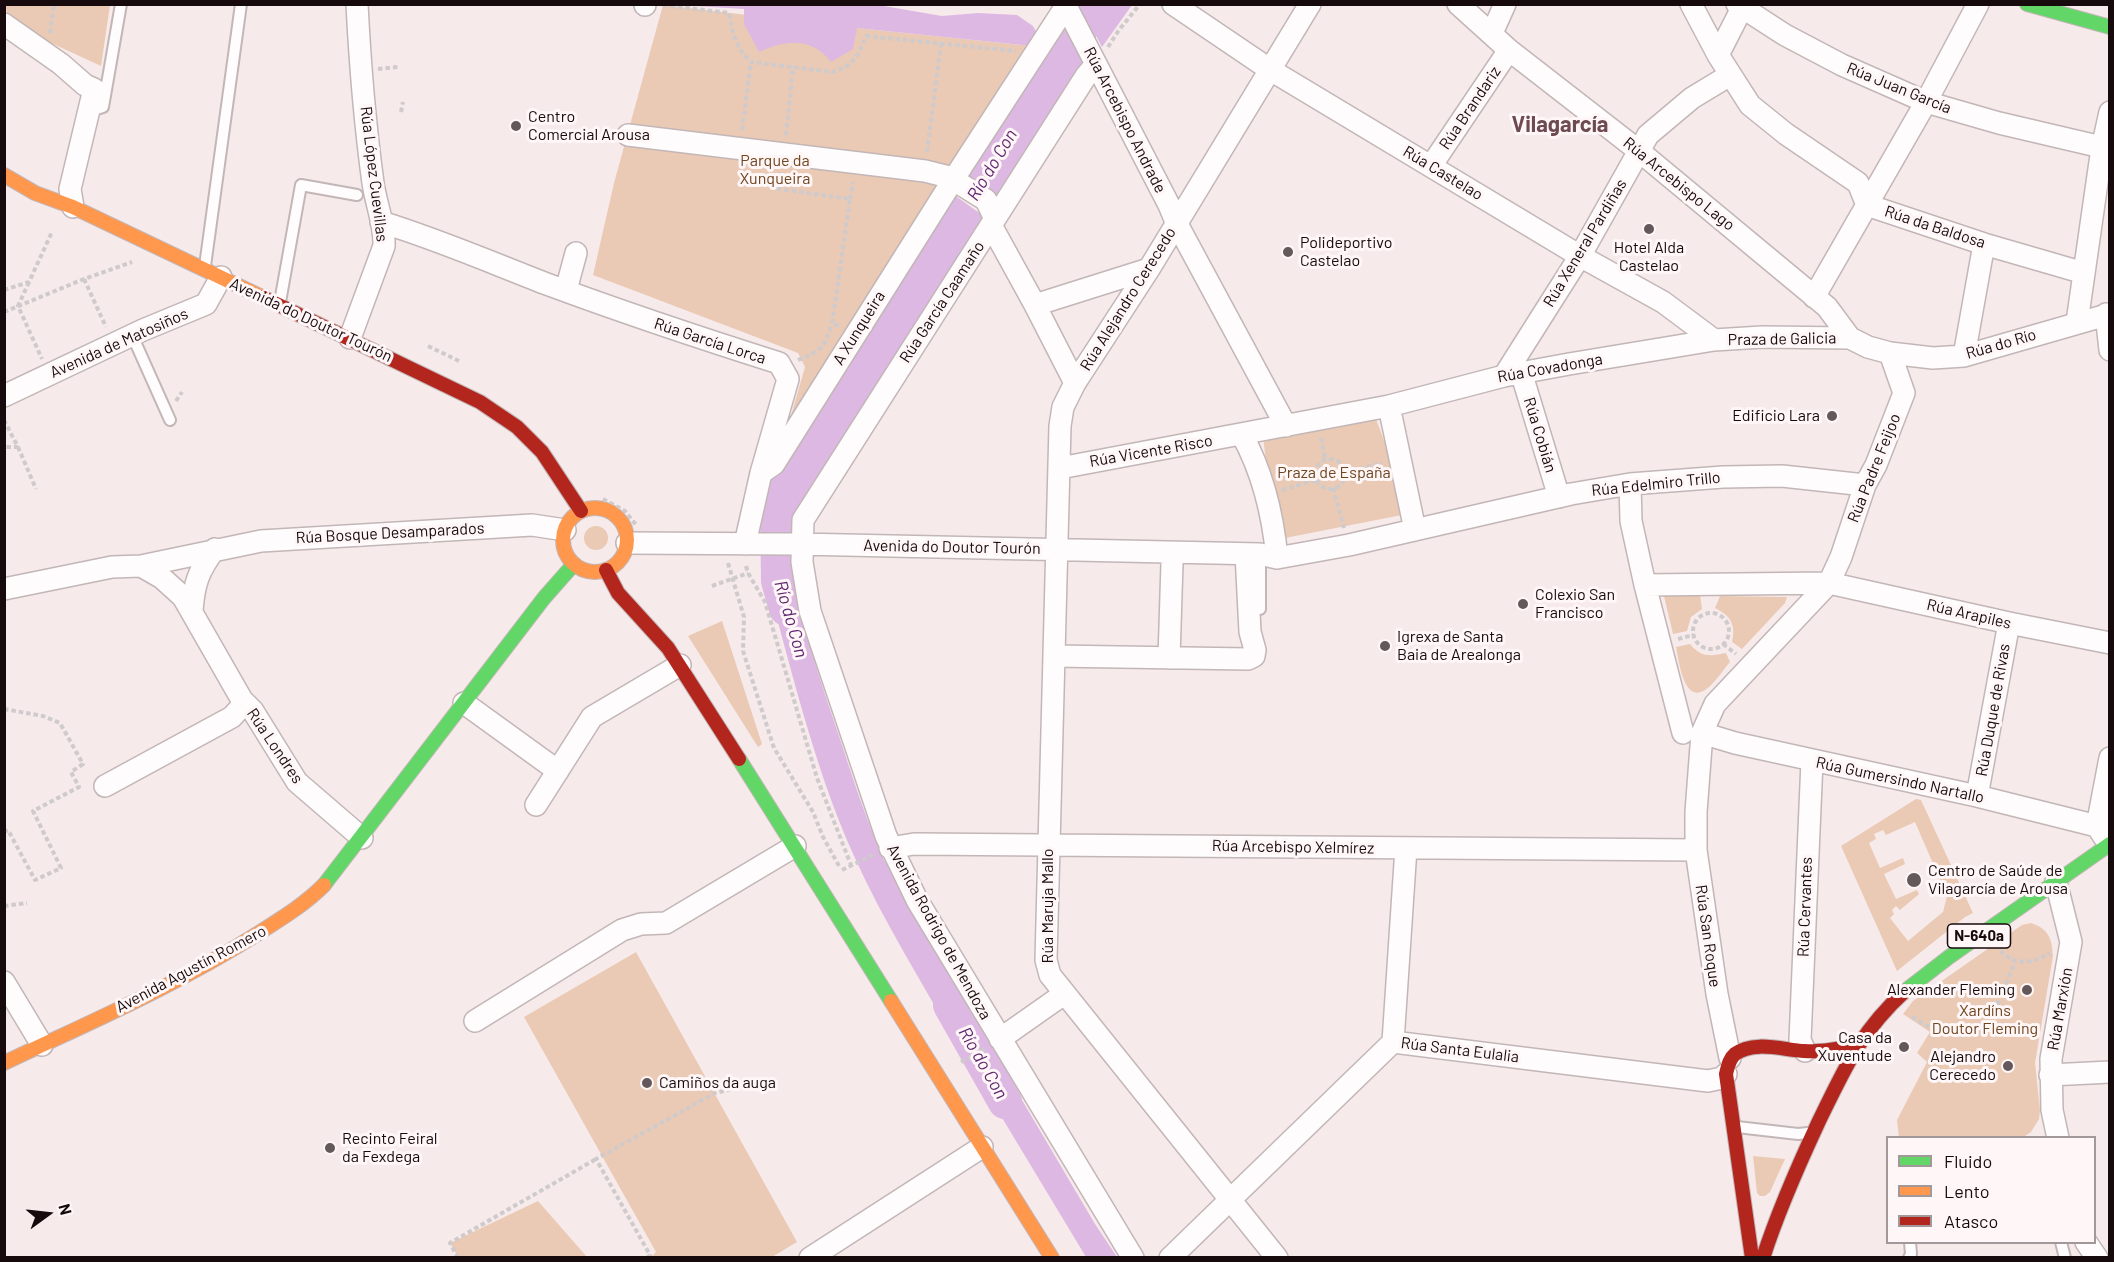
<!DOCTYPE html>
<html>
<head>
<meta charset="utf-8">
<style>
	body { margin:0 }
	#map { position:relative; width:2114px; height:1262px; overflow:hidden; background:#f7eaeb; font-family:Barlow,sans-serif }
	canvas { display:block }
	.frame { position:absolute; inset:0; border:6px solid #170a0c; pointer-events:none }
	.legend { position:absolute; left:1886px; top:1136px; width:210px; height:108px; box-sizing:border-box; background:#fef6f7; border:2px solid #a29899; margin:0; padding:8px 10px; list-style:none; font-size:18px; color:#170a0c }
	.legend li { display:flex; align-items:center; gap:12px; height:30px }
	.legend b { width:30px; border:2px solid #a29899 }
	.north { position:absolute; left:18px; top:1184px; width:60px; height:60px; -webkit-text-stroke:4px #fef6f7; paint-order:stroke; rotate:75deg; font-size:16px; font-weight:700; line-height:24px; text-align:center; color:#170a0c }
	.north::after { content:''; display:block; margin:auto; width:21px; height:27px; background:#170a0c; clip-path:polygon(50% 0,100% 100%,50% 72%,0 100%) }
</style>
</head>
<body>
<div id="map">
<canvas width="2114" height="1262"></canvas>
<div class="frame"></div>
<ul class="legend">
<li><b style="height:8px;background:#63d668"></b>Fluido</li>
<li><b style="height:8px;background:#ff974d"></b>Lento</li>
<li><b style="height:8px;background:#b3261e"></b>Atasco</li>
</ul>
<div class="north">N</div>
</div>
<script>
const c = document.querySelector('canvas').getContext('2d');
c.lineJoin = 'round';
function fillPath(path, color) { c.fillStyle = color; c.fill(path, 'evenodd'); }
function strokePath(path, color, width, dash) { c.strokeStyle = color; c.lineWidth = width; c.lineCap = dash ? 'butt' : 'round'; c.setLineDash(dash || []); c.stroke(path); }
function label(font, color, halo, rows, align = 'center') {
  c.font = font + ' Barlow,sans-serif'; c.lineWidth = 6; c.setLineDash([]); c.textBaseline = 'middle'; c.strokeStyle = halo; c.fillStyle = color; for (const [text, x, y, turn = 0] of rows) {
    c.save(); c.translate(x, y); c.rotate((+turn || 0) * Math.PI / 180); c.textAlign = isNaN(turn) ? turn : align; if (halo) c.strokeText(text, 0, 0); c.fillText(text, 0, 0); c.restore();
  }
}
const green = new Path2D(`
	M5 4 110 5 101 66 49 42 7 13Z
	M663 5 857 28 1032 46 798 423 790 419 805 367 798 353 593 275 614 183Z
	M1372 409 1412 513 1275 540 1263 436Z
	M584 538a12 12 0 1 1 24 0a12 12 0 1 1-24 0Z
	M1700 595 1702 609 1691 617 1687 631 1673 634 1664 596Z
	M1720 596 1787 597 1785 603 1742 649 1732 642C1736 625 1731 616 1715 608Z
	M722 621 762 744 758 747 688 636Z
	M1690 644C1701 658 1711 656 1726 653L1730 662C1723 670 1717 680 1709 687 1684 709 1679 661 1676 647Z
	M1916 799 1921 800 1973 913 1965 917 1897 971 1841 846ZM1915 822 1947 896 1943 912 1908 941 1890 918 1894 914 1892 910 1896 906 1900 910 1919 894 1917 890 1896 899 1884 874 1905 864 1903 858 1880 868 1869 843 1876 839 1874 834 1883 830 1886 835Z
	M2031 923C2049 929 2052 939 2053 956L2035 1063 2040 1110 2039 1119 2031 1132 2025 1136 2017 1137 1899 1138 1897 1120 1927 1062 1917 1053 1930 1032 1903 1014 1913 1001 2022 925Z
	M636 952 797 1242 772 1257H651L656 1252 524 1017Z
	M1753 1156 1785 1159 1770 1192 1765 1196H1760L1757 1193Z
	M538 1201 587 1257H458L450 1243Z`);
const water = new Path2D(`
	M663 4H872L942 16 978 13 1017 15 1033 26 1038 35 1032 46 857 28 853 49 831 62C812 36 785 40 759 52L744 24V9Z
	M1080 5H1132L1102 47Z
	M1061 23 1084 66 997 200 962 176Z
	M950 192 985 217 797 508 795 521 760 522 765 494 772 476Z
	M762 564 794 565C800 622 820 679 838 733 852 775 865 817 883 858L985 1037 961 1052C925 987 884 923 854 856 812 763 790 662 762 564Z
	M996 1056 1095 1224 1117 1257H1086L972 1068Z`);
const river = new Path2D(`
	M1045 82 1098 4
	M784 475 777 509 778 581 786 609
	M950 1005 1005 1102`);
const path = new Path2D(`
	M663 5 729 13 733 34 741 51 751 62 832 72C854 66 858 56 866 36L1016 51
	M50 33 54 4
	M1108 47 1119 30 1140 4
	M378 69 398 67
	M401 112 403 102
	M742 130 751 62
	M786 135 793 67
	M927 152 941 43
	M781 172 779 189 850 199 832 324 840 326
	M850 199 853 182
	M84 279 106 327
	M29 282 18 306 42 359
	M4 290 29 282 52 232
	M4 312 84 279 132 262
	M428 346 459 361
	M798 360C822 351 824 347 832 324
	M176 401 182 392
	M4 420 18 447H4
	M1321 438 1325 459
	M18 447 36 489
	M1315 474a15 15 0 1 1 30 0a15 15 0 1 1-30 0Z
	M1345 473 1382 463
	M1333 488 1344 528
	M1282 490 1316 480
	M603 499 625 511 636 525
	M728 563 744 617 743 651 774 748 813 812 823 837 839 866
	M746 566 748 573 765 602 817 778 851 865
	M712 586 748 573
	M1693 631a18 18 0 1 1 36 0a18 18 0 1 1-36 0Z
	M1678 639 1693 635
	M1723 644 1736 654
	M4 709 43 716 60 723 83 764 71 772 79 787 33 811 61 868 35 880 8 830 4 832
	M842 870 873 855
	M4 906 27 903
	M2000 951C2016 966 2032 964 2050 953
	M1912 1017C1935 1031 1969 1048 1990 1022L2015 962
	M961 1062 986 1048
	M458 1258 450 1243 596 1159
	M647 1258 650 1255 596 1159 715 1093 728 1090 752 1080`);
const lane = new Path2D(`
	M90 111 103 107 121 4
	M205 266 241 4
	M280 302 301 185 357 195
	M132 335 170 420
	M1260 609V554
	M1737 1127 1798 1134 1808 1133
	M2061 1242 2065 1258
	M1909 1258 1911 1254 1910 1242`);
const street = new Path2D(`
	M1173 4 1269 69 1580 256 1663 302 1714 340
	M1458 4 1509 50 1639 151 1827 307 1850 338 1868 347 1890 353 1933 358 1964 356 2110 314
	M1691 4 1718 55 1750 105 1786 134 1858 183 1867 205 1984 244 2084 273
	M1737 4 1785 35 1842 65 1926 102 1999 123 2110 149
	M645 5V4
	M4 24 61 64 85 85 94 89 70 189 73 207
	M1492 33 1505 4
	M1718 55 1742 8
	M1096 64 1086 76 803 520 802 562 810 611 886 836 917 900 1133 1258
	M628 135 925 171 949 177 986 200 995 219
	M1431 166 1509 50
	M381 222C437 239 490 262 544 283 622 312 700 338 779 363L788 379 761 473 745 544
	M991 225 1035 305 1075 383
	M566 290 576 253
	M1814 297 1926 102 1978 4
	M1035 305 1149 269
	M2106 314 2110 350
	M2077 322 2102 148 2110 112
	M350 338 384 246C385 225 376 204 373 183 365 124 360 64 357 4
	M1964 356 1984 244
	M1521 372 1559 497
	M1504 376 1580 256 1648 135 1692 98 1730 75
	M4 396 143 330 206 304 221 277
	M1389 406 1415 530
	M1242 435C1262 471 1273 516 1277 558
	M1060 468 1389 406 1504 376 1569 364 1714 340 1762 337 1850 338
	M761 473 774 464 953 180 1066 6 1169 205 1176 222 1286 426
	M1630 484 1631 521 1645 585
	M627 543 799 544 1260 554 1277 558 1349 545 1571 494 1630 484 1723 477 1782 476 1865 485
	M141 566 162 578 183 597 242 700 253 711 297 782 362 838
	M4 589 112 567 141 566 261 541 532 525 565 530
	M192 611C194 584 198 571 215 549
	M1054 656 1248 659 1254 656 1255 650 1250 632 1246 554
	M1169 658 1172 563
	M464 703 558 771
	M1683 733 1645 585 1829 583 2009 623 2110 643
	M1702 733 1735 743 1977 796 2097 826
	M105 786 232 717 241 707 242 700
	M1977 796 2009 623
	M536 805 592 717 680 665
	M2104 837 2097 826 2110 758
	M890 848 914 844 1696 850
	M2056 882 2071 942 2051 1059 2052 1110 2058 1138
	M4 982 42 1045
	M475 1021 622 930 641 924 666 923 795 846
	M1000 1039 1064 994
	M1393 1042 1406 848
	M1805 1051 1800 1040 1812 761
	M1730 1058 1717 994 1696 850V812L1702 733 1715 704 1829 583 1841 557 1865 485 1876 465 1904 393 1890 353
	M2050 1075 2110 1072
	M2086 1242 2097 1258
	M810 1258 982 1147
	M1170 1258 1393 1042 1708 1081 1722 1078 1726 1074
	M1277 1258 1050 975 1046 960 1060 426 1063 407 1075 383 1149 269 1310 4`);
const fast = new Path2D(`
	M2027 4 2110 27
	M739 759 891 1001
	M324 885 544 598 574 564
	M1905 991 1949 957 2110 844`);
const slow = new Path2D(`
	M4 175 35 193 73 207 262 297
	M563 540a32 32 0 1 1 64 0a32 32 0 1 1-64 0Z
	M891 1001 1052 1258
	M4 1063C88 1023 175 986 254 936 279 920 303 906 324 885`);
const jam = new Path2D(`
	M262 297 480 402 517 427 542 452 581 511
	M606 570 618 593 668 648 739 759
	M1752 1258 1726 1074C1728 1066 1729 1059 1735 1054 1754 1040 1784 1050 1804 1051 1823 1052 1842 1050 1859 1041
	M1763 1258C1778 1211 1798 1166 1819 1121 1845 1068 1860 1032 1905 991`);
const markers = [
	[516,126,6,"#65585a"],
	[1649,229,6,"#65585a"],
	[1288,252,6,"#65585a"],
	[1832,416,6,"#65585a"],
	[1523,604,6,"#65585a"],
	[1385,646,6,"#65585a"],
	[1914,880,8,"#65585a"],
	[2027,990,6,"#65585a"],
	[1904,1047,6,"#65585a"],
	[2008,1066,6,"#65585a"],
	[647,1083,6,"#65585a"],
	[330,1148,6,"#65585a"]
];
const shields = [
	[1979,936,63]
];
const shieldNames = [
	["N-640a",1979,936]
];
const streetNames = [
	["Rúa Juan García",1899,88,22],
	["Rúa Brandariz",1470,108,-56],
	["Rúa Arcebispo Andrade",1125,120,63],
	["Rúa Castelao",1443,173,31],
	["Rúa López Cuevillas",374,174,83],
	["Rúa Arcebispo Lago",1679,184,39],
	["Rúa da Baldosa",1935,227,18],
	["Rúa Xeneral Pardiñas",1585,243,-59],
	["Rúa Alejandro Cerecedo",1128,299,-58],
	["Rúa García Caamaño",942,302,-57],
	["Avenida do Doutor Tourón",311,320,25],
	["A Xunqueira",859,328,-58],
	["Praza de Galicia",1782,339,-1],
	["Rúa García Lorca",710,341,18],
	["Avenida de Matosiños",119,343,-24],
	["Rúa do Río",2001,344,-16],
	["Rúa Covadonga",1550,368,-10],
	["Rúa Cobián",1540,435,73],
	["Rúa Vicente Risco",1151,451,-10],
	["Rúa Padre Feijoo",1874,468,-68],
	["Rúa Edelmiro Trillo",1656,484,-6],
	["Rúa Bosque Desamparados",390,533,-3],
	["Avenida do Doutor Tourón",952,547,1],
	["Rúa Arapiles",1969,614,13],
	["Rúa Duque de Rivas",1993,710,-80],
	["Rúa Londres",275,746,56],
	["Rúa Gumersindo Nartallo",1900,780,12],
	["Rúa Arcebispo Xelmírez",1293,847,1],
	["Rúa Maruja Mallo",1048,906,-90],
	["Rúa Cervantes",1805,907,-88],
	["Avenida Rodrigo de Mendoza",939,932,61],
	["Rúa San Roque",1708,936,82],
	["Avenida Agustín Romero",191,969,-28],
	["Rúa Marxión",2060,1009,-80],
	["Rúa Santa Eulalia",1460,1050,7]
];
const poiNames = [
	["Centro",528,117],
	["Comercial Arousa",528,135],
	["Polideportivo",1300,243],
	["Castelao",1300,261],
	["Hotel Alda",1649,248,"center"],
	["Castelao",1649,266,"center"],
	["Edificio Lara",1820,416,"right"],
	["Colexio San",1535,595],
	["Francisco",1535,613],
	["Igrexa de Santa",1397,637],
	["Baia de Arealonga",1397,655],
	["Centro de Saúde de",1928,871],
	["Vilagarcía de Arousa",1928,889],
	["Alexander Fleming",2015,990,"right"],
	["Casa da",1892,1038,"right"],
	["Xuventude",1892,1056,"right"],
	["Alejandro",1996,1057,"right"],
	["Cerecedo",1996,1075,"right"],
	["Camiños da auga",659,1083],
	["Recinto Feiral",342,1139],
	["da Fexdega",342,1157]
];
const parkNames = [
	["Parque da",775,161],
	["Xunqueira",775,179],
	["Praza de España",1334,473],
	["Xardíns",1985,1011],
	["Doutor Fleming",1985,1029]
];
const waterNames = [
	["Río do Con",992,165,-59],
	["Río do Con",791,619,74],
	["Río do Con",983,1063,60]
];
const districtNames = [
	["Vilagarcía",1560,125]
];
fillPath(green, '#eacab5');
fillPath(water, '#ddb8e3');
strokePath(river, '#ddb8e3', 34);
strokePath(lane, '#c3b6b7', 14);
strokePath(street, '#c3b6b7', 24);
strokePath(fast, '#c3b6b7', 16);
strokePath(slow, '#c3b6b7', 16);
strokePath(jam, '#c3b6b7', 16);
strokePath(path, '#cfcacb', 4, [4.5, 3]);
strokePath(lane, '#fefcfc', 10);
strokePath(street, '#fefcfc', 21);
strokePath(fast, '#63d668', 14);
strokePath(slow, '#ff974d', 14);
strokePath(jam, '#b3261e', 14);
for (const [x, y, r, color] of markers) { const dot = new Path2D(); dot.arc(x, y, r, 0, 2 * Math.PI); c.fillStyle = color; c.fill(dot); strokePath(dot, '#fef6f7', 2); }
for (const [x, y, w] of shields) { const box = new Path2D(); box.roundRect(x - w / 2, y - 12, w, 24, 4.5); c.fillStyle = '#fef6f7'; c.fill(box); strokePath(box, '#170a0c', 1.5); }
label('bold 15px', '#170a0c', null, shieldNames);
label('16px', '#170a0c', '#fef6f7', streetNames);
label('16px', '#170a0c', '#fef6f7', poiNames, 'left');
label('16px', '#6f461f', '#fef6f7', parkNames);
label('italic 18px', '#602770', '#fef6f7', waterNames);
label('bold 22px', '#6d4b50', '#fef6f7', districtNames);
</script>
</body>
</html>
